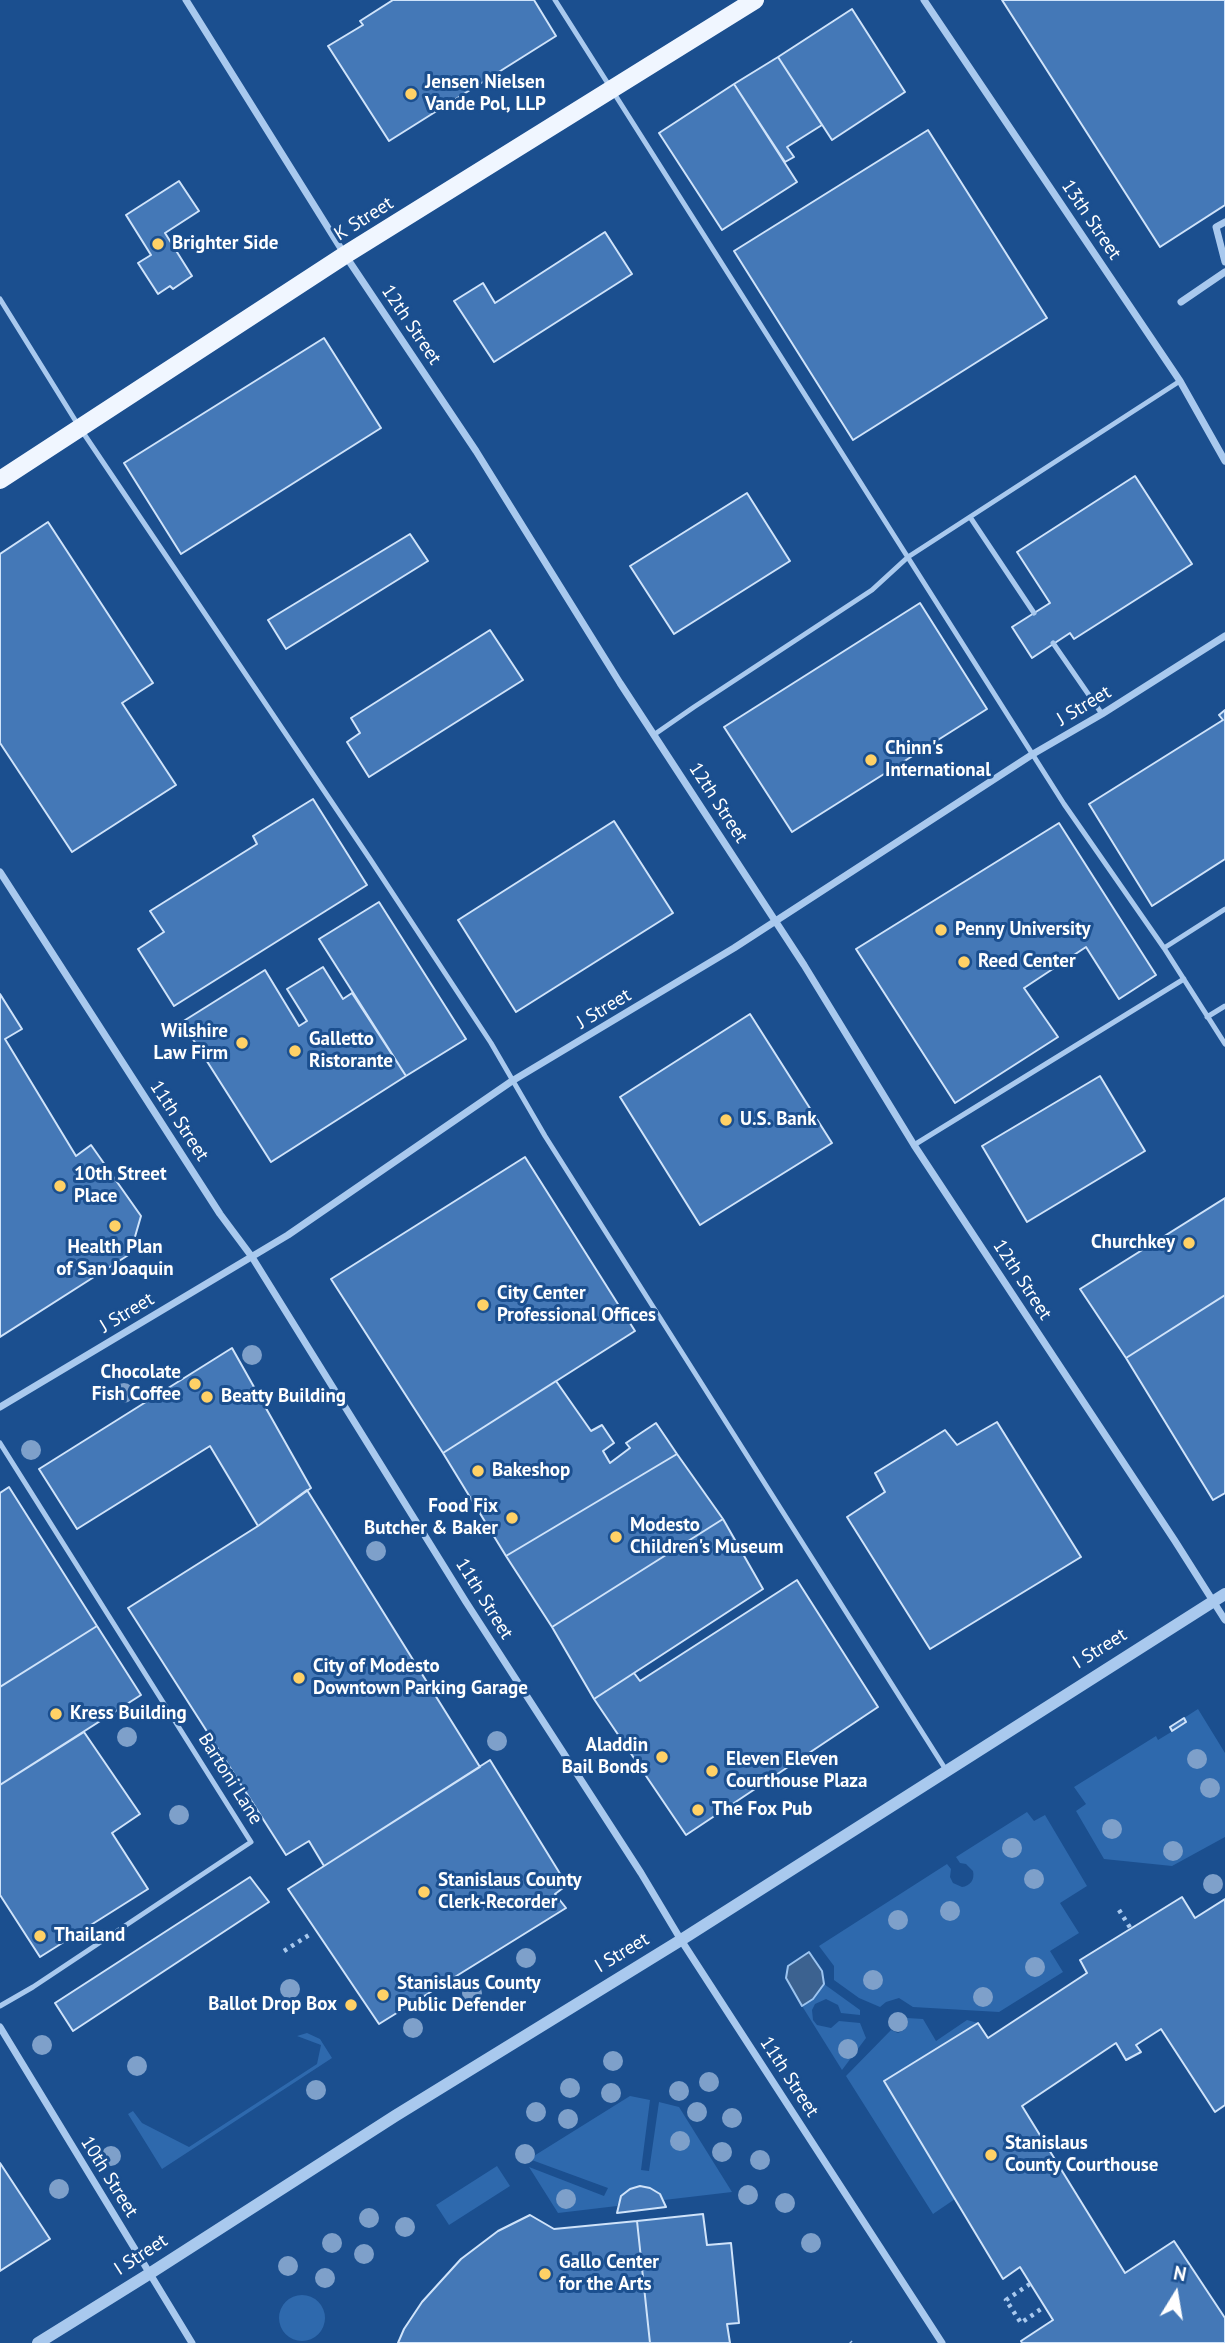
<!DOCTYPE html>
<html>
<head>
<meta charset="utf-8">
<style>
	body { margin:0 }
	#map { position:relative; width:1225px; height:2343px; overflow:hidden; background:#1b4f8f; font-family:"PT Sans",sans-serif }
	canvas { display:block }
	.north { position:absolute; left:1141px; top:2259px; width:70px; height:70px; -webkit-text-stroke:5px #1b4f8f; paint-order:stroke; rotate:11deg; font-size:19px; font-weight:700; line-height:28px; text-align:center; color:#fff }
	.north::after { content:''; display:block; margin:auto; width:24px; height:32px; background:#fff; clip-path:polygon(50% 0,100% 100%,50% 72%,0 100%) }
</style>
</head>
<body>
<div id="map">
<canvas width="1225" height="2343"></canvas>
<div class="north">N</div>
</div>
<script>
const c = document.querySelector('canvas').getContext('2d');
c.lineJoin = 'round';
function fillPath(path, color) { c.fillStyle = color; c.fill(path, 'evenodd'); }
function strokePath(path, color, width, dash) { c.strokeStyle = color; c.lineWidth = width; c.lineCap = dash ? 'butt' : 'round'; c.setLineDash(dash || []); c.stroke(path); }
function label(font, color, halo, rows, align = 'center') {
  c.font = font + ' "PT Sans",sans-serif'; c.lineWidth = 6; c.setLineDash([]); c.textBaseline = 'middle'; c.strokeStyle = halo; c.fillStyle = color; for (const [text, x, y, turn = 0] of rows) {
    c.save(); c.translate(x, y); c.rotate((+turn || 0) * Math.PI / 180); c.textAlign = isNaN(turn) ? turn : align; if (halo) c.strokeText(text, 0, 0); c.fillText(text, 0, 0); c.restore();
  }
}
const green = new Path2D(`
	M1198 1709 1225 1753V1837L1172 1866 1104 1859 1076 1811 1086 1804 1074 1787 1156 1736 1158 1740 1186 1723 1184 1718Z
	M1027 1812 1034 1821 1045 1815 1087 1886 1060 1903 1079 1933 1050 1951 1063 1972 999 2012 913 2007 899 1998 886 2002 880 2007 859 1998 834 1980V1966L819 1946 947 1864 951 1869 950 1877 953 1883 962 1887C970 1886 975 1880 973 1871L966 1864 960 1863 956 1857Z
	M824 1984 860 2010V2015L841 2013 838 2005 826 1999 815 2004 812 2010 813 2020 817 2025 831 2028 839 2021 860 2023 866 2038 842 2070 802 2006 813 1999Z
	M907 2018 923 2019 936 2041 967 2020 978 2023 884 2081 955 2199 933 2214 846 2076 891 2030 898 2033 904 2030 908 2023Z
	M307 2033 320 2039 332 2058 162 2169 128 2114 133 2111 142 2123 189 2147 317 2064 321 2045 297 2036Z
	M630 2096 650 2100 641 2170 649 2171 659 2102 679 2107 732 2192 664 2200C650 2179 626 2184 617 2206L558 2213 529 2167 604 2196 608 2188 529 2159Z
	M497 2166 510 2186 449 2225 436 2205Z
	M279 2318a23 23 0 1 1 46 0a23 23 0 1 1-46 0Z`);
const water = new Path2D(`
	M809 1952 822 1971 824 1984 813 1999 802 2006 786 1978 788 1966Z`);
const building = new Path2D(`
	M393 0H534L556 36 389 141 328 46 363 25 360 21Z
	M1002 0H1225V205L1160 247Z
	M852 9 905 92 832 140 778 57Z
	M778 57 822 125 787 147 794 157 785 162 734 84Z
	M734 84 797 182 722 230 659 133Z
	M928 130 1047 318 853 440 734 251Z
	M179 181 199 211 165 233 192 276 173 289 170 286 158 294 138 263 151 255 126 215Z
	M605 232 632 274 494 362 454 301 483 283 495 303Z
	M324 338 381 428 181 554 124 463Z
	M1135 476 1192 564 1074 639 1070 633 1032 658 1012 627 1050 603 1017 552Z
	M747 493 790 561 674 634 630 566Z
	M48 522 153 683 122 703 176 785 72 852 0 743V554Z
	M410 534 428 561 286 649 268 620Z
	M920 603 987 709 792 832 724 727Z
	M490 630 523 680 369 777 347 742 360 733 351 718Z
	M1225 710V859L1152 906 1089 804 1223 720 1219 715Z
	M313 799 367 885 174 1006 138 949 164 932 150 911 257 844 253 836Z
	M614 821 673 913 516 1012 458 920Z
	M1059 823 1156 975 1119 999 1086 947 1024 988 1058 1037 955 1103 856 949Z
	M379 902 466 1039 406 1076 319 939Z
	M323 967 343 999 352 993 406 1076 271 1162 182 1022 265 970 299 1026 307 1021 287 989Z
	M0 994 22 1029 5 1039 76 1156 91 1145 141 1216 130 1254 0 1337Z
	M750 1014 832 1143 700 1225 620 1097Z
	M1100 1076 1145 1151 1027 1222 982 1146Z
	M525 1157 635 1331 443 1453 331 1279Z
	M1225 1198V1295L1126 1358 1080 1289Z
	M1225 1295V1493L1213 1500 1126 1358Z
	M232 1348 311 1488 258 1526 210 1446 77 1529 39 1469Z
	M556 1381 591 1431 602 1425 614 1443 603 1451 610 1463 630 1448 626 1443 656 1423 677 1454 506 1556 443 1453Z
	M997 1422 1081 1557 930 1649 847 1517 885 1492 875 1473 945 1430 957 1445Z
	M677 1454 723 1519 552 1627 506 1556Z
	M9 1487 97 1626 0 1687V1493Z
	M307 1490 480 1767 324 1866 309 1841 286 1855 128 1608 258 1526Z
	M723 1519 763 1589 594 1699 552 1627Z
	M797 1580 878 1707 686 1835 594 1699 634 1673 640 1681Z
	M97 1626 141 1695 0 1785V1687Z
	M1184 1718 1186 1722 1172 1731 1170 1727Z
	M84 1732 140 1814 112 1833 148 1889 40 1957 0 1895V1785Z
	M490 1760 567 1885 555 1894 566 1908 379 2024 288 1889Z
	M250 1877 269 1902 73 2031 55 2003Z
	M1182 1897 1195 1918 1225 1899V2105L1215 2112 1161 2029 1136 2045 1141 2052 1126 2060 1116 2043 1022 2106 1125 2273 1174 2241 1225 2318V2343H1022L1021 2341 1053 2320 1020 2267 1003 2279 884 2081 978 2023 988 2038 1087 1973 1080 1960Z
	M0 2163 50 2239 0 2271Z
	M640 2186 650 2188 660 2194 666 2207 617 2213 621 2196 630 2189Z
	M703 2214 707 2245 731 2243 739 2323 727 2324 730 2343H650L637 2221Z
	M530 2215 554 2229 637 2221 650 2343H398L404 2329 422 2302 461 2259 498 2231Z`);
const path = new Path2D(`
	M1119 1910 1131 1929
	M284 1951 309 1935
	M1030 2284 1006 2300 1021 2323 1041 2309
	M850 2342 851 2343`);
const service = new Path2D(`
	M555 0 1064 804 1164 948 1225 1044
	M0 299 80 428 370 859 491 1043 545 1136 946 1770
	M970 517 1034 613
	M1053 643 1102 714
	M655 734 694 707 872 590 908 557 1180 381
	M1164 948 1225 909
	M1207 1017 1225 1006
	M914 1145 1184 979
	M0 1443 251 1842 33 1987 0 2006`);
const minor = new Path2D(`
	M186 0 345 255 476 451 620 683 804 965 914 1145 1175 1541 1225 1620
	M924 0 1180 381 1225 461
	M1225 222 1216 227 1225 262
	M1181 302 1225 272
	M0 872 220 1214 252 1257 466 1602 641 1873 681 1940 942 2343
	M0 1407 288 1235 512 1081 734 948 1033 754 1102 714 1225 636
	M0 2027 192 2343`);
const tertiary = new Path2D(`
	M38 2343 149 2274 395 2116 681 1940 1225 1594`);
const primary = new Path2D(`
	M0 480 345 255 755 0`);
const trees = [
	[252,1355],
	[124,1393],
	[31,1450],
	[376,1551],
	[127,1737],
	[497,1741],
	[1197,1759],
	[1210,1788],
	[179,1815],
	[1112,1829],
	[1012,1848],
	[1173,1851],
	[1034,1879],
	[1213,1884],
	[950,1911],
	[898,1920],
	[526,1958],
	[1035,1967],
	[873,1980],
	[290,1989],
	[472,1993],
	[983,1997],
	[898,2022],
	[413,2028],
	[42,2045],
	[848,2049],
	[613,2061],
	[137,2066],
	[709,2082],
	[570,2088],
	[316,2090],
	[679,2091],
	[611,2093],
	[536,2112],
	[697,2112],
	[732,2118],
	[568,2119],
	[680,2141],
	[722,2152],
	[525,2154],
	[111,2156],
	[760,2160],
	[59,2189],
	[748,2195],
	[566,2199],
	[785,2203],
	[369,2218],
	[405,2227],
	[332,2243],
	[811,2243],
	[364,2254],
	[288,2266],
	[325,2278]
];
const markers = [
	[411,94,7,"#ffd166"],
	[158,244,7,"#ffd166"],
	[871,760,7,"#ffd166"],
	[941,930,7,"#ffd166"],
	[964,962,7,"#ffd166"],
	[242,1043,7,"#ffd166"],
	[295,1051,7,"#ffd166"],
	[726,1120,7,"#ffd166"],
	[60,1186,7,"#ffd166"],
	[115,1226,7,"#ffd166"],
	[1189,1243,7,"#ffd166"],
	[483,1305,7,"#ffd166"],
	[195,1384,7,"#ffd166"],
	[207,1397,7,"#ffd166"],
	[478,1471,7,"#ffd166"],
	[512,1518,7,"#ffd166"],
	[616,1537,7,"#ffd166"],
	[299,1678,7,"#ffd166"],
	[56,1714,7,"#ffd166"],
	[662,1757,7,"#ffd166"],
	[712,1771,7,"#ffd166"],
	[698,1810,7,"#ffd166"],
	[424,1892,7,"#ffd166"],
	[40,1936,7,"#ffd166"],
	[383,1995,7,"#ffd166"],
	[351,2005,7,"#ffd166"],
	[991,2155,7,"#ffd166"],
	[545,2274,7,"#ffd166"]
];
const poiNames = [
	["Jensen Nielsen",425,83],
	["Vande Pol, LLP",425,105],
	["Brighter Side",172,244],
	["Chinn's",885,749],
	["International",885,771],
	["Penny University",955,930],
	["Reed Center",978,962],
	["Wilshire",228,1032,"right"],
	["Law Firm",228,1054,"right"],
	["Galletto",309,1040],
	["Ristorante",309,1062],
	["U.S. Bank",740,1120],
	["10th Street",74,1175],
	["Place",74,1197],
	["Churchkey",1175,1243,"right"],
	["Health Plan",115,1248,"center"],
	["of San Joaquin",115,1270,"center"],
	["City Center",497,1294],
	["Professional Offices",497,1316],
	["Chocolate",181,1373,"right"],
	["Fish Coffee",181,1395,"right"],
	["Beatty Building",221,1397],
	["Bakeshop",492,1471],
	["Food Fix",498,1507,"right"],
	["Butcher & Baker",498,1529,"right"],
	["Modesto",630,1526],
	["Children's Museum",630,1548],
	["City of Modesto",313,1667],
	["Downtown Parking Garage",313,1689],
	["Kress Building",70,1714],
	["Aladdin",648,1746,"right"],
	["Bail Bonds",648,1768,"right"],
	["Eleven Eleven",726,1760],
	["Courthouse Plaza",726,1782],
	["The Fox Pub",712,1810],
	["Stanislaus County",438,1881],
	["Clerk-Recorder",438,1903],
	["Thailand",54,1936],
	["Stanislaus County",397,1984],
	["Public Defender",397,2006],
	["Ballot Drop Box",337,2005,"right"],
	["Stanislaus",1005,2144],
	["County Courthouse",1005,2166],
	["Gallo Center",559,2263],
	["for the Arts",559,2285]
];
const streetNames = [
	["K Street",364,219,-32],
	["13th Street",1091,220,56],
	["12th Street",411,325,56],
	["J Street",1084,706,-31],
	["12th Street",718,803,57],
	["J Street",604,1009,-31],
	["11th Street",179,1121,57],
	["12th Street",1022,1280,57],
	["J Street",127,1313,-31],
	["11th Street",484,1599,58],
	["I Street",1100,1649,-32],
	["Bartoni Lane",230,1779,58],
	["I Street",622,1953,-31],
	["11th Street",789,2077,57],
	["10th Street",109,2177,58],
	["I Street",141,2255,-33]
];
fillPath(green, '#2e69ad');
fillPath(water, '#3c6290');
strokePath(water, '#9cc4f0', 2);
fillPath(building, '#4478b7');
strokePath(building, '#cfe3fa', 2);
strokePath(path, '#a9c9ee', 4.5, [3.5, 5]);
strokePath(service, '#a9c9ee', 5);
strokePath(minor, '#a9c9ee', 7);
strokePath(tertiary, '#a9c9ee', 12);
strokePath(primary, '#f0f6ff', 18);
c.fillStyle = '#7ea0ca';
for (const [x, y] of trees) { c.beginPath(); c.arc(x, y, 10, 0, 2 * Math.PI); c.fill(); }
for (const [x, y, r, color] of markers) { const dot = new Path2D(); dot.arc(x, y, r, 0, 2 * Math.PI); c.fillStyle = color; c.fill(dot); strokePath(dot, '#1b4f8f', 2.5); }
label('bold 19px', '#fff', '#1b4f8f', poiNames, 'left');
label('19px', '#fff', '#1b4f8f', streetNames);
</script>
</body>
</html>
